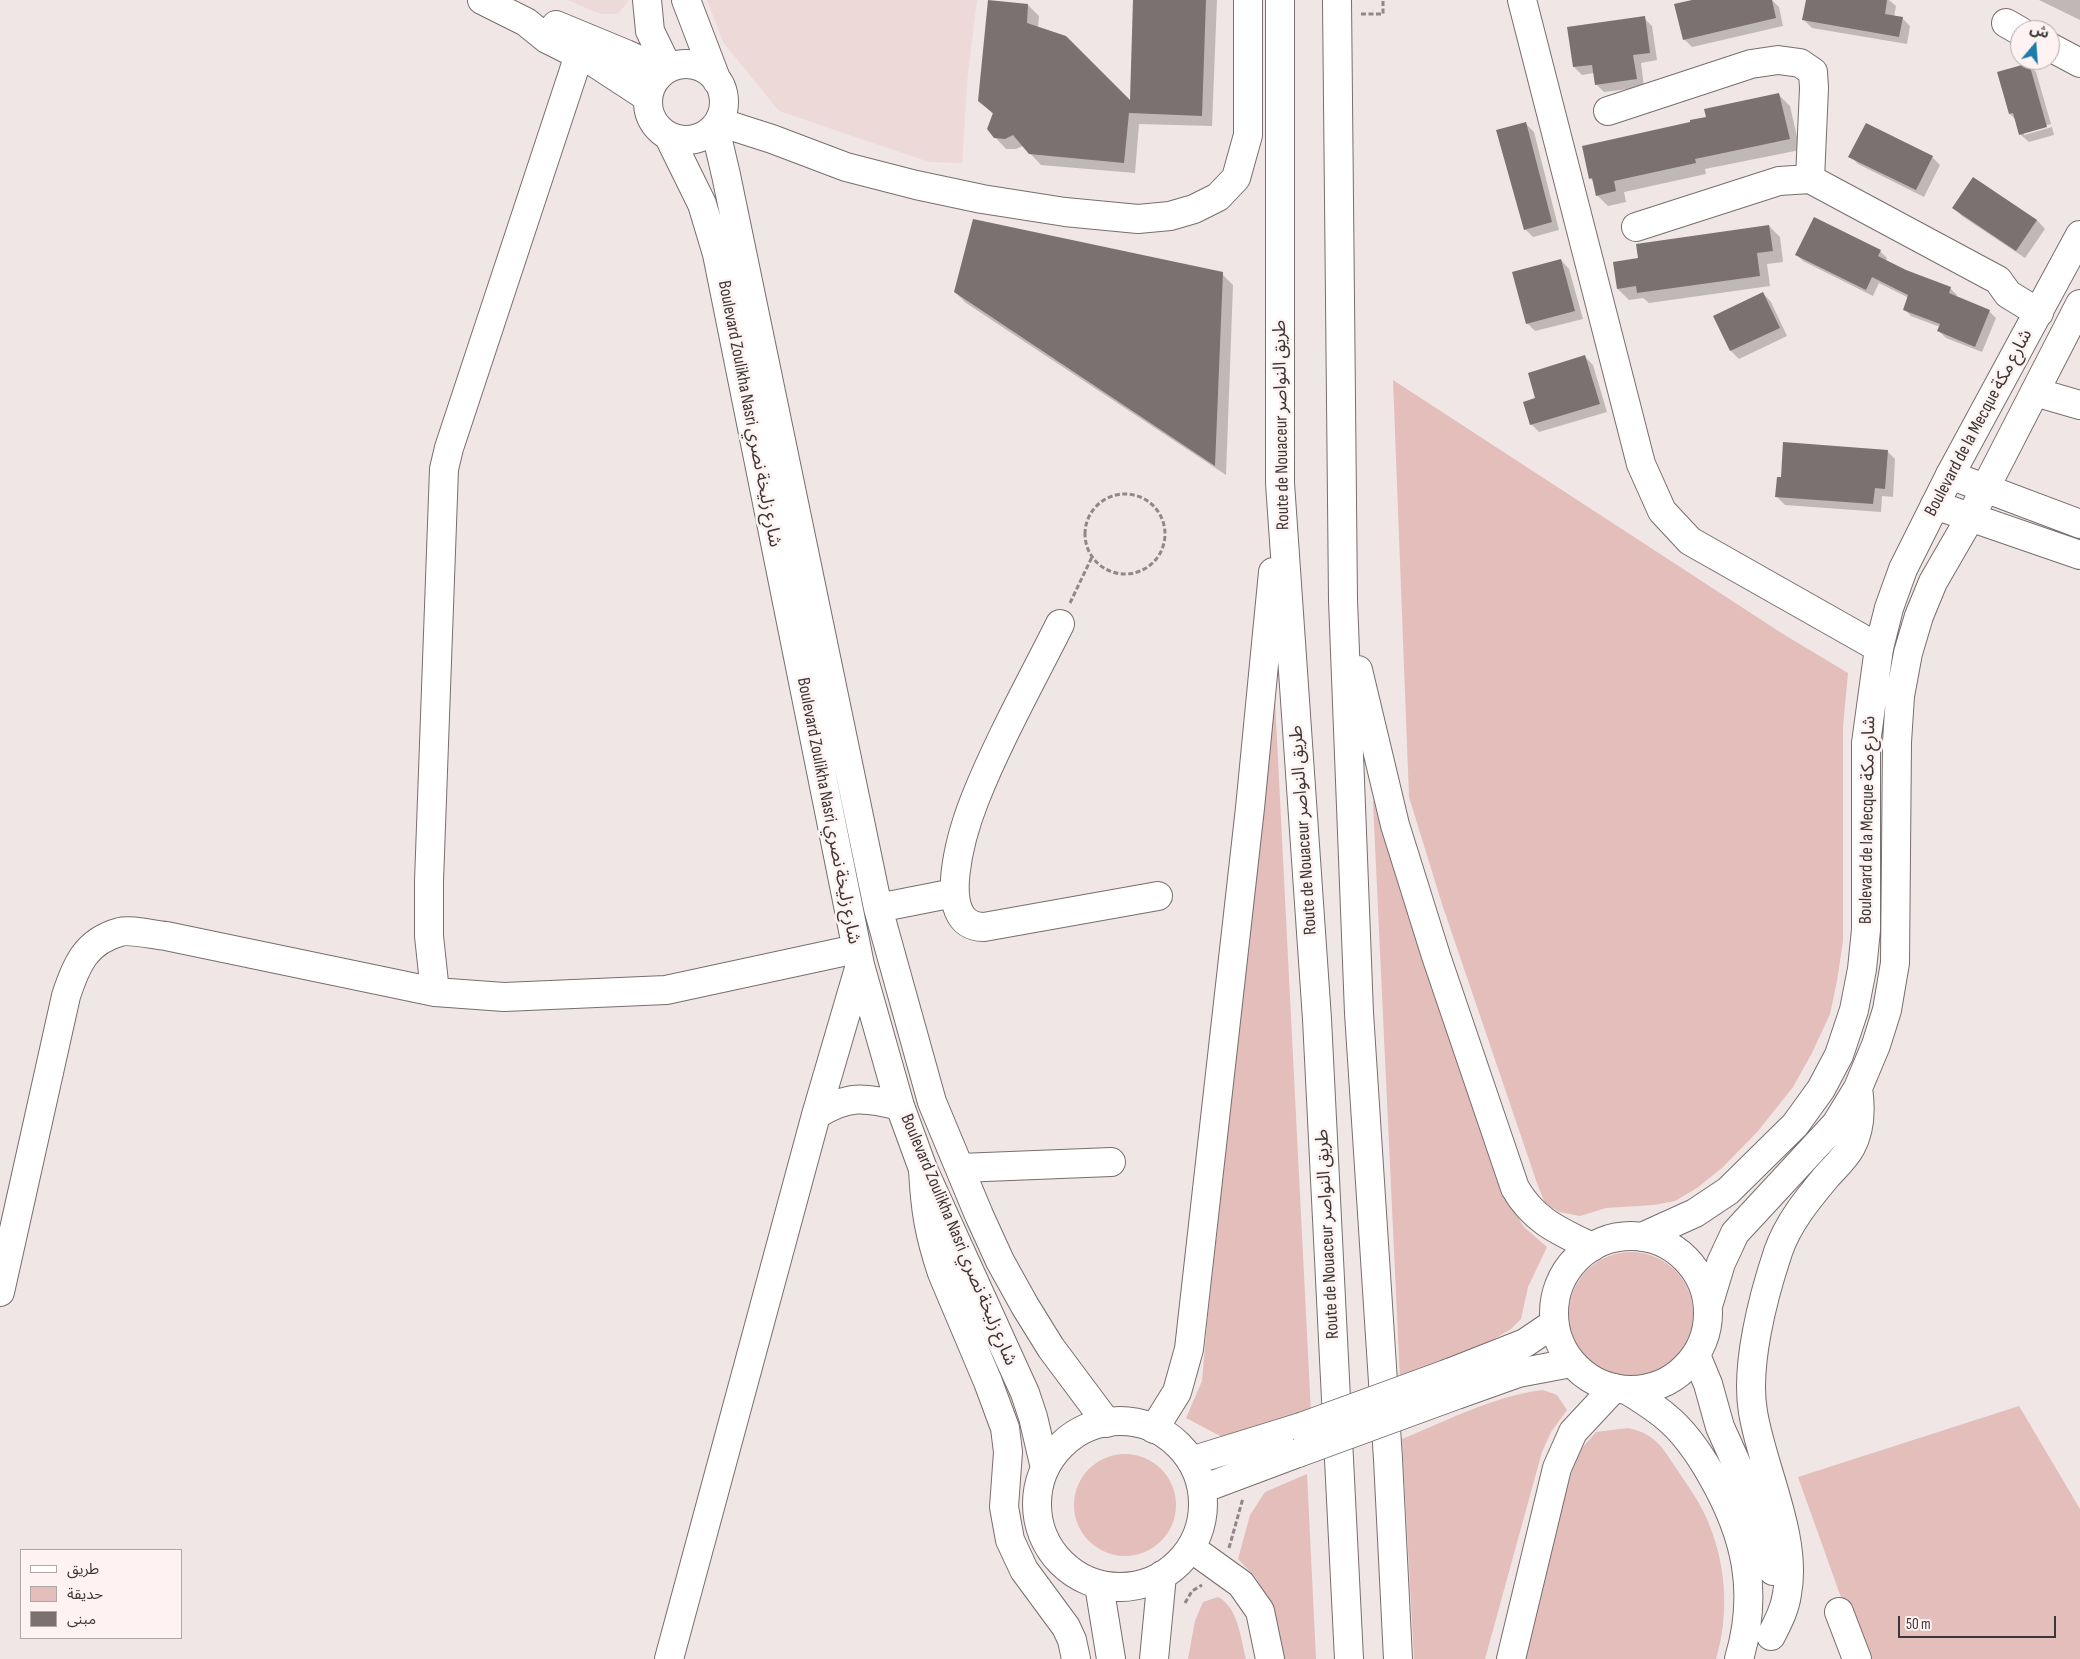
<!DOCTYPE html>
<html>
<head>
<meta charset="utf-8">
<style>
	body { margin:0 }
	#map { position:relative; width:2080px; height:1659px; overflow:hidden; background:#f0e6e5; font-family:"Sofia Sans Condensed","Noto Sans Arabic",sans-serif }
	canvas { display:block }
	.legend { position:absolute; left:20px; top:1549px; width:162px; height:90px; box-sizing:border-box; background:#fef3f2; border:1px solid #b0a8a7; margin:0; padding:6px 9px; list-style:none; font-size:15px; color:#3b3736 }
	.legend li { display:flex; align-items:center; gap:10px; height:25px }
	.legend b { width:25px; border:1px solid #b0a8a7 }
	.north { position:absolute; left:2010px; top:20px; width:50px; height:50px; box-sizing:border-box; background:#fef3f2; border:1px solid #b0a8a7; border-radius:50%; rotate:18deg; font-size:14px; font-weight:700; line-height:20px; text-align:center; color:#3b3736 }
	.north::after { content:''; display:block; margin:auto; width:18px; height:22px; background:#1a7ca8; clip-path:polygon(50% 0,100% 100%,50% 72%,0 100%) }
	.scale { position:absolute; left:1898px; top:1616px; width:158px; height:22px; box-sizing:border-box; border:2px solid #3b3736; border-top:0; padding-left:6px; font-size:15px; line-height:18px; white-space:nowrap; color:#3b3736; -webkit-text-stroke:4px #fef3f2; paint-order:stroke }
</style>
</head>
<body>
<div id="map">
<canvas width="2080" height="1659"></canvas>
<ul class="legend">
<li><b style="height:6px;background:#fff"></b>طريق</li>
<li><b style="height:14px;background:#e3beba"></b>حديقة</li>
<li><b style="height:14px;background:#7b7170"></b>مبنى</li>
</ul>
<div class="north">ش</div>
<div class="scale">50 m</div>
</div>
<script>
const c = document.querySelector('canvas').getContext('2d');
c.lineJoin = 'round';
function fillPath(path, color) { c.fillStyle = color; c.fill(path, 'evenodd'); }
function strokePath(path, color, width, dash) { c.strokeStyle = color; c.lineWidth = width; c.lineCap = dash ? 'butt' : 'round'; c.setLineDash(dash || []); c.stroke(path); }
function label(font, color, halo, rows, align = 'center') {
  c.font = font + ' "Sofia Sans Condensed","Noto Sans Arabic",sans-serif'; c.lineWidth = 5; c.setLineDash([]); c.textBaseline = 'middle'; c.strokeStyle = halo; c.fillStyle = color; for (const [text, x, y, turn = 0] of rows) {
    c.save(); c.translate(x, y); c.rotate((+turn || 0) * Math.PI / 180); c.textAlign = isNaN(turn) ? turn : align; if (halo) c.strokeText(text, 0, 0); c.fillText(text, 0, 0); c.restore();
  }
}
const built = new Path2D(`
	M568 0H629L618 14H600Z
	M707 0H977L968 72 962 163 929 162 779 111 723 42Z`);
const green = new Path2D(`
	M1393 380 1783 634 1848 673 1843 726V941L1837 981 1830 1014 1812 1053 1793 1087 1758 1131 1723 1167 1697 1188 1675 1201 1654 1205 1606 1208 1580 1216 1559 1212 1545 1203 1538 1186 1442 904 1409 797Z
	M1275 700 1311 1413 1226 1439 1186 1418 1202 1381 1207 1324Z
	M1375 799 1503 1194 1524 1227 1547 1247 1528 1287 1521 1319 1511 1329 1470 1353 1400 1379 1373 802Z
	M1569 1314a62 62 0 1 1 124 0a62 62 0 1 1-124 0Z
	M1543 1390 1557 1395 1567 1410 1551 1432 1542 1452 1485 1659H1414L1402 1439C1448 1420 1494 1396 1543 1390Z
	M2019 1406 2080 1509V1659H1863L1798 1477Z
	M1628 1428C1657 1434 1663 1449 1678 1471 1688 1486 1699 1501 1706 1517 1726 1561 1730 1613 1716 1659H1519L1575 1460 1582 1448 1596 1432Z
	M1074 1505a51 51 0 1 1 102 0a51 51 0 1 1-102 0Z
	M1307 1474 1316 1659H1280L1268 1599 1256 1578 1238 1559 1250 1515 1265 1492Z
	M1218 1597C1238 1607 1241 1639 1246 1659H1188L1195 1621 1203 1602Z`);
const shadow = new Path2D(`
	M1134 0H1217L1212 126 1139 124 1135 173 1041 165 1023 146 1016 149H1006L995 137 994 115 979 101 1028 5 1039 16 1038 28 1131 102Z
	M1697 0H1772L1779 7 1783 26 1692 47 1684 39Z
	M1807 0H1889L1896 6 1894 17 1902 18 1910 26 1907 44 1812 28 1804 20Z
	M2039 0H2080V20Z
	M1644 18 1652 26 1657 60 1641 63 1644 87 1604 92 1596 84 1594 73 1582 75 1574 67Z
	M2028 64 2036 72 2051 124 2024 132V135L2052 127 2054 135 2029 142 2020 134 2016 120 2010 114Z
	M1779 95 1790 106 1800 150 1705 169 1706 174 1624 192 1626 202 1608 206 1597 195 1595 183 1590 178 1692 123Z
	M1526 124 1534 132 1559 230 1533 237 1525 229Z
	M1850 156 1932 157 1940 165 1924 197 1858 164Z
	M1974 178 2037 220 2045 229 2025 258 1962 216 1954 208Z
	M1814 218 1880 251 1887 258 1886 261 1905 271 1950 288 1957 295 1956 297 1989 311 1996 318 1982 352 1946 338 1939 331 1940 327 1911 316 1904 309 1909 298 1879 283 1873 296 1803 261 1797 255Z
	M1769 226 1780 237 1783 262 1767 264 1770 286 1649 303 1643 298 1629 300 1618 289 1614 263 1639 259Z
	M1561 260 1569 269 1583 319 1535 331 1527 323Z
	M1222 274 1233 285 1226 475 966 303 955 292Z
	M1763 293 1771 302 1787 336 1739 359 1731 351Z
	M1585 357 1593 365 1607 412 1539 432 1531 424 1537 399Z
	M1887 451 1895 459 1893 497 1882 496 1881 512 1785 505 1777 497Z`);
const building = new Path2D(`
	M988 0 1028 4 1027 23 1066 36 1130 100 1133 0H1206L1202 116 1129 113 1124 163 1029 154 1013 135 1005 139 994 138 987 129 993 113 978 101Z
	M1692 0H1772L1776 18 1683 40 1674 4Z
	M1806 0H1887L1885 14 1903 17 1899 37 1802 20Z
	M1645 16 1650 53 1633 55 1637 79 1595 85 1592 65 1573 67 1567 27Z
	M2029 63 2047 127 2019 135 2013 113 2009 114 1997 72Z
	M1779 93 1790 139 1695 159 1696 163 1614 181 1616 191 1596 196 1592 178 1589 179 1582 146 1690 122V120L1706 117 1704 109Z
	M1526 122 1552 222 1524 230 1496 130Z
	M1866 123 1933 156 1916 190 1848 157Z
	M1973 177 2037 220 2016 251 1952 208Z
	M1814 217 1881 250 1878 256 1906 270 1951 287 1949 293 1990 310 1975 347 1937 331 1940 324 1903 310 1908 295 1872 277 1866 290 1795 255Z
	M973 219 1223 272 1215 466 954 292Z
	M1769 225 1773 251 1757 253 1760 276 1637 293 1636 286 1617 289 1613 262 1638 258 1636 244Z
	M1561 259 1575 311 1526 324 1512 272Z
	M1763 292 1780 328 1730 351 1713 316Z
	M1585 355 1600 404 1530 425 1523 402 1535 398 1528 373Z
	M1783 442 1888 450 1885 489 1875 488 1873 504 1775 497 1777 477H1781Z`);
const path = new Path2D(`
	M1361 14H1383V0
	M1085 534a40 40 0 1 1 80 0a40 40 0 1 1-80 0Z
	M1070 603 1092 557
	M1229 1548 1243 1498
	M1185 1603 1192 1591 1202 1585`);
const minor = new Path2D(`
	M482 0 526 22 547 39 595 63 647 97
	M647 0 650 31 668 68
	M686 0 717 81
	M1522 0 1641 464 1662 511 1690 541 1879 648
	M2006 23 2020 31
	M556 25 626 54 663 71
	M2050 47 2080 63
	M648 102a38 38 0 1 1 76 0a38 38 0 1 1-76 0Z
	M1608 111 1751 64 1778 60 1800 63 1813 72 1814 88 1810 179
	M719 122 772 139 846 167 916 185 982 199 1065 212 1138 219 1170 216 1194 209 1218 197 1236 178 1248 135V0
	M715 128 726 175 878 908 932 1102 979 1215 1000 1261 1025 1306 1051 1348 1107 1423
	M669 137 702 204 717 254 860 965 900 1106 923 1169 1025 1393 1033 1417 1045 1468
	M1636 227 1779 181 1810 179 1998 280 2008 294 2039 313
	M2035 392 2080 405
	M1950 475 2080 524
	M1935 505 2080 555
	M1060 624C1031 682 999 739 975 799 964 827 931 927 984 927L1158 896
	M878 908 954 893
	M435 992 429 936V881L444 469 449 448 579 55
	M816 1115C847 1095 865 1097 900 1106
	M960 1168 1111 1162
	M0 1292 66 996C76 965 86 941 120 932 130 929 154 935 166 936L435 992 504 997 666 990 856 949
	M1839 1612 1857 1659
	M669 1659 816 1115 860 965`);
const major = new Path2D(`
	M923 1169C925 1210 929 1234 942 1273L988 1382 1005 1428 1008 1452 1004 1507 1010 1540 1024 1570 1066 1627 1072 1640 1076 1659
	M1554 1313a77 77 0 1 1 154 0a77 77 0 1 1-154 0Z
	M1642 1237 1695 1213 1728 1191 1795 1125 1821 1089 1839 1055 1854 1010 1862 969 1866 930V743L1879 648 1889 608 1903 569 1950 475 2080 235
	M1708 1306 1721 1263 1735 1233 1836 1124 1858 1088 1876 1045 1887 1010 1895 963 1897 742 1900 696 1908 653 1919 616 1933 582 1970 518 2080 304
	M1696 1355 1708 1384 1720 1427 1751 1496 1766 1540 1773 1571
	M1449 1373 1525 1343 1553 1324
	M1627 1390C1640 1398 1653 1406 1665 1416 1685 1432 1699 1453 1712 1476 1746 1535 1759 1592 1739 1659
	M1459 1394 1518 1373 1571 1363
	M1037 1504a83 83 0 1 1 166 0a83 83 0 1 1-166 0Z
	M1191 1461 1301 1427
	M1202 1489 1298 1453
	M1099 1585 1111 1659
	M1771 1636C1778 1622 1785 1609 1787 1594 1798 1537 1762 1468 1753 1412 1745 1366 1763 1297 1778 1252 1788 1223 1807 1200 1827 1176 1835 1167 1845 1158 1851 1147 1861 1129 1861 1108 1858 1088
	M1154 1659 1162 1575`);
const highway = new Path2D(`
	M1280 0V483L1317 1019 1349 1659
	M1337 0 1343 600 1359 1013 1388 1459 1398 1659
	M1358 670 1395 825 1436 956 1515 1188C1534 1221 1559 1231 1592 1247
	M1154 1429 1177 1392 1189 1349 1250 808 1273 572
	M1191 1548 1241 1584 1260 1611 1270 1659
	M1511 1659 1557 1468 1573 1432 1614 1388`);
const majorBridge = new Path2D(`
	M1301 1427 1449 1373
	M1298 1453 1459 1394`);
const streetNames = [
	["Boulevard Zoulikha Nasri شارع زليخة نصري",749,414,79],
	["Boulevard de la Mecque شارع مكة",1979,423,-62],
	["Route de Nouaceur طريق النواصر",1282,425,-91],
	["Boulevard Zoulikha Nasri شارع زليخة نصري",828,811,79],
	["Boulevard de la Mecque شارع مكة",1868,820,-89],
	["Route de Nouaceur طريق النواصر",1304,830,-94],
	["Route de Nouaceur طريق النواصر",1328,1234,-93],
	["Boulevard Zoulikha Nasri شارع زليخة نصري",958,1240,67]
];
fillPath(built, '#ecd9d8');
fillPath(green, '#e3beba');
fillPath(shadow, '#0003');
fillPath(building, '#7b7170');
strokePath(minor, '#776e6d', 30);
strokePath(major, '#776e6d', 30);
strokePath(highway, '#776e6d', 30);
strokePath(path, '#8f8887', 3, [5, 2.5]);
strokePath(minor, '#fff', 28);
strokePath(major, '#fff', 28);
strokePath(highway, '#fff', 28);
strokePath(majorBridge, '#776e6d', 30, []);
strokePath(majorBridge, '#fff', 28);
label('18px', '#3b3736', '#fef3f2', streetNames);
</script>
</body>
</html>
